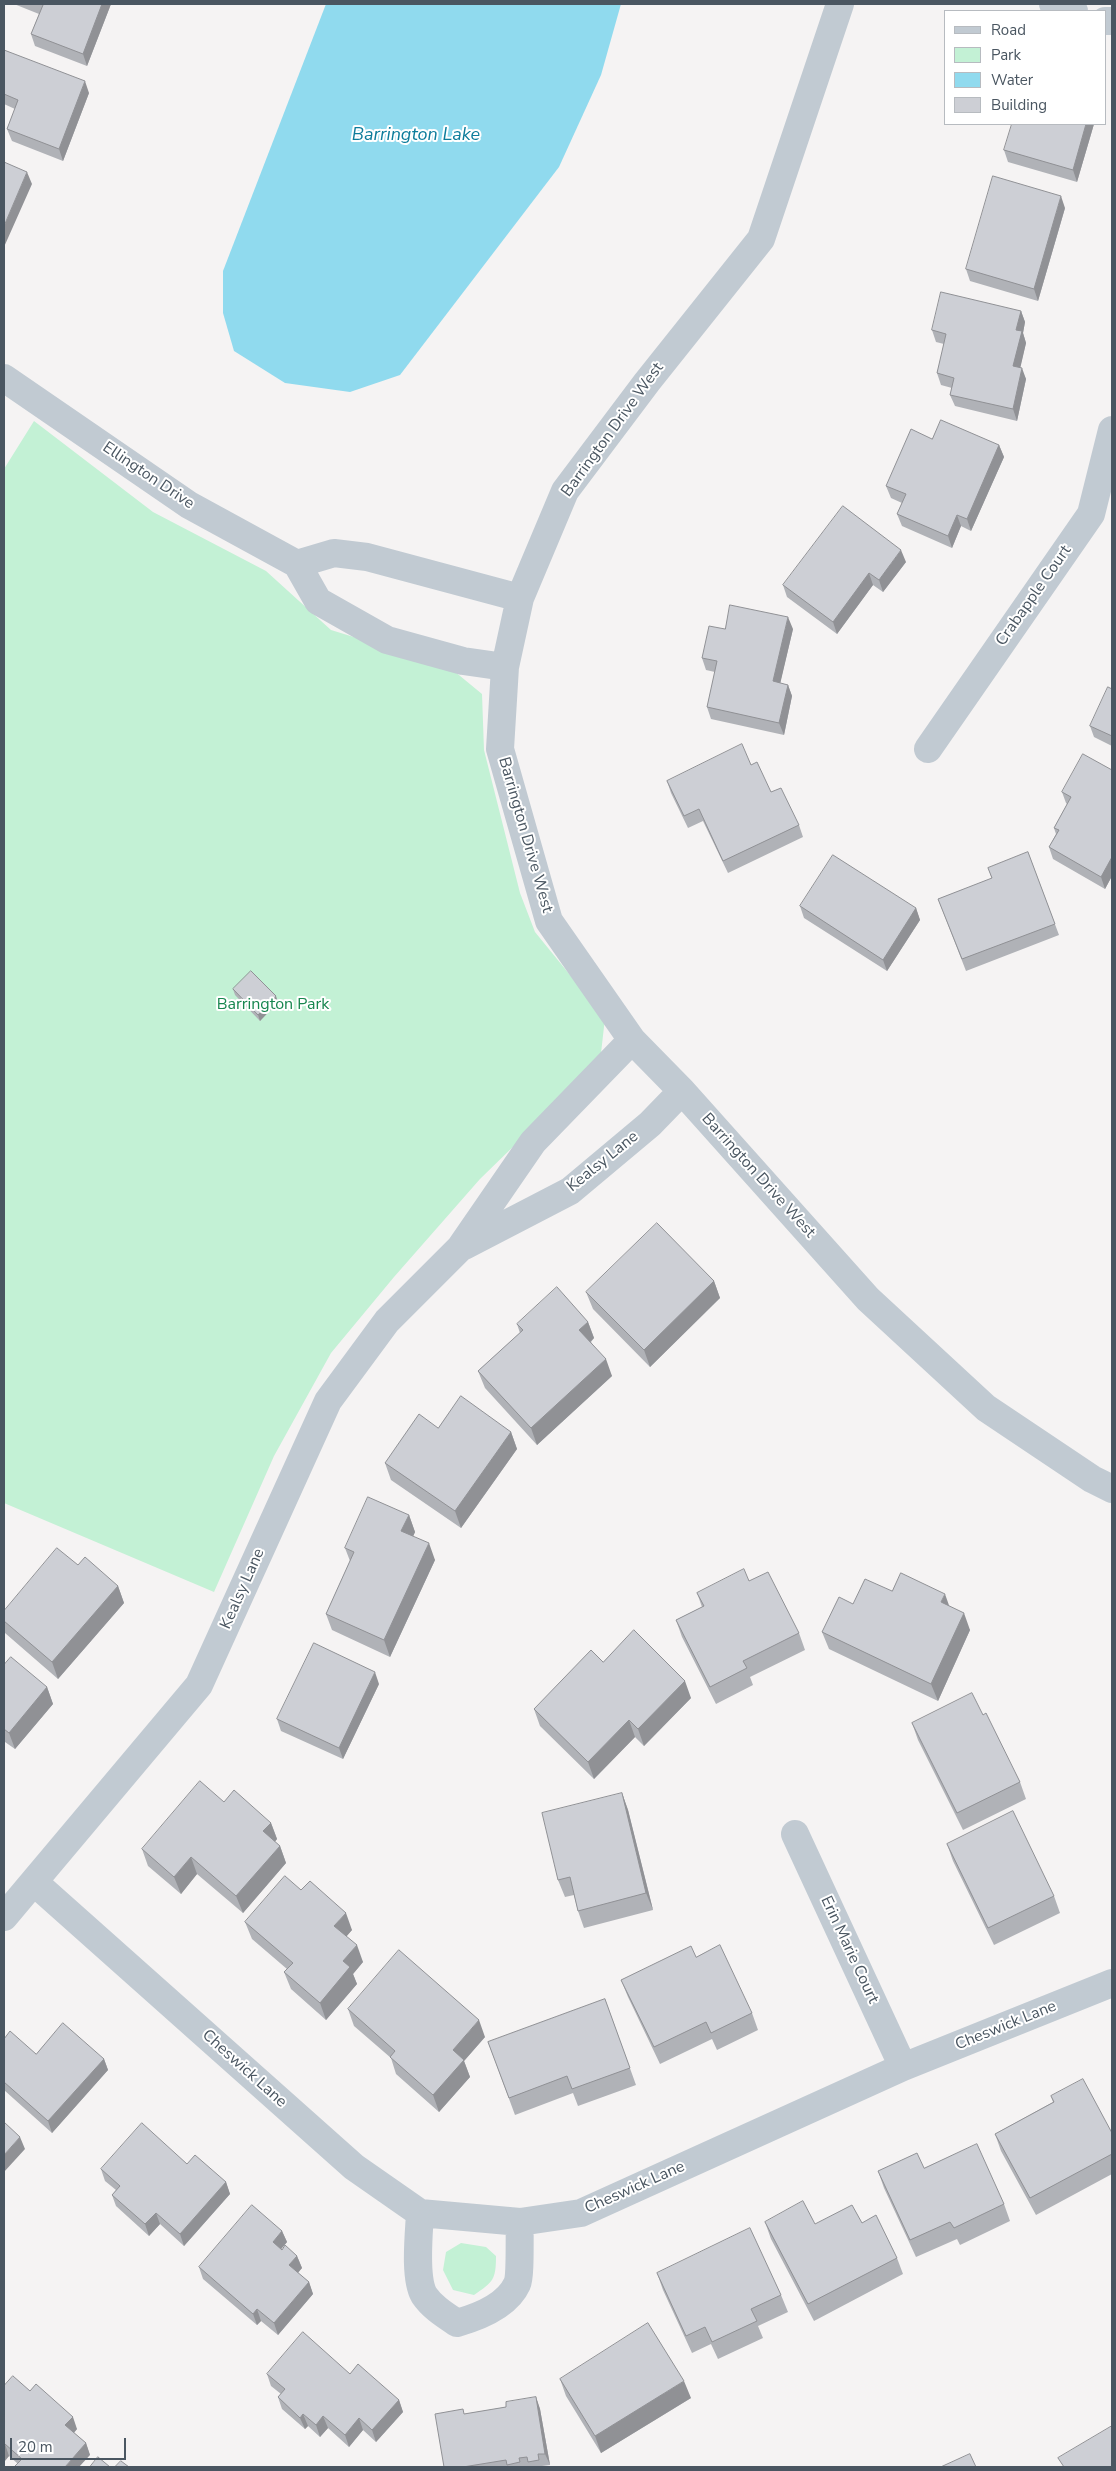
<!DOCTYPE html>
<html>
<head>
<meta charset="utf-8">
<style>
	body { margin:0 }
	#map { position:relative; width:1116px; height:2471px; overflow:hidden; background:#f5f3f3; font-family:"Nunito Sans",sans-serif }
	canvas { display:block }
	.frame { position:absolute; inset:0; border:5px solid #4a5661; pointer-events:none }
	.legend { position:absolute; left:944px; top:10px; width:162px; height:115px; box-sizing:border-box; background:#fff; border:1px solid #b7bbc0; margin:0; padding:6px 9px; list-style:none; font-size:15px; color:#4a5661 }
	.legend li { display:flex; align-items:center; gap:10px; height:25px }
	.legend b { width:25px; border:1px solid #b7bbc0 }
	.scale { position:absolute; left:10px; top:2438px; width:116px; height:22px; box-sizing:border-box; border:2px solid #4a5661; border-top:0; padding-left:6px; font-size:15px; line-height:18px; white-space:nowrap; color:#4a5661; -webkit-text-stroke:4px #fff; paint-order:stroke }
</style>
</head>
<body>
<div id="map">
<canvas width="1116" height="2471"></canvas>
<div class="frame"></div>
<ul class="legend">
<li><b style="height:6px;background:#c1cad2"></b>Road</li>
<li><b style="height:14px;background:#c3f1d5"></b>Park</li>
<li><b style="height:14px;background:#90daee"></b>Water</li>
<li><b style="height:14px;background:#cdcfd5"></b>Building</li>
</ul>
<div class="scale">20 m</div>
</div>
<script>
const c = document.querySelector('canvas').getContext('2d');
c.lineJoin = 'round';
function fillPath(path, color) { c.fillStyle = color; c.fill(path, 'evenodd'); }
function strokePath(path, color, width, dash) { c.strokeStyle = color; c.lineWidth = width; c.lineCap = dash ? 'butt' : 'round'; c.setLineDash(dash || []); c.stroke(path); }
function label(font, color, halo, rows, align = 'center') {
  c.font = font + ' "Nunito Sans",sans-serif'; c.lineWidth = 4; c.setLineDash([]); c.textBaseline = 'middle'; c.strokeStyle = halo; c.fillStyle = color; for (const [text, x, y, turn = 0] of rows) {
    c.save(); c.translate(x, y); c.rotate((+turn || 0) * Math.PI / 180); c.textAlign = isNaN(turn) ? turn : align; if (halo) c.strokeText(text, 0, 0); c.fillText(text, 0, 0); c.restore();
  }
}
const green = new Path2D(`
	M34 421 153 512 266 571 331 630 448 666 482 694 484 750 520 893 535 932 605 1018 600 1062 480 1179 394 1277 331 1353 274 1456 214 1592 4 1503V469Z
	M461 2243 486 2247 496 2256C496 2280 493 2282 474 2295L453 2290 443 2270 446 2252Z`);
const water = new Path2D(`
	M326 4H621L601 75 559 167 400 375 350 392 285 383 234 351 223 313V271Z`);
const minor = new Path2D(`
	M840 4 761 239 647 382 565 491 520 598 505 667 500 749 549 921 632 1040 682 1091 868 1299 986 1408 1092 1479 1112 1489
	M1053 4 1074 11
	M1105 21H1112
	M4 378 189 505 297 564 318 601 387 640 463 661 505 667
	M297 564 334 553 367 557 520 598
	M928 749 1091 514 1112 430
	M464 1246 570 1191 650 1124 682 1091
	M795 1834 903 2067
	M35 1883 354 2167 420 2213 520 2222 581 2213 903 2067 1112 1983
	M4 1917 199 1685 328 1401 387 1321 460 1248 533 1142 632 1040
	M420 2213C419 2234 414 2277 424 2295 432 2307 445 2315 457 2323 478 2317 507 2306 517 2284 521 2275 519 2234 520 2222`);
const wall = new Path2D(`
	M14 4H111L87 66 35 46 31 34 39 14Z
	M4 50 89 93 63 161 12 141 7 129 15 109 4 104Z
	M1094 124 1077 182 1008 162 1004 150Z
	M1065 208 1038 301 970 281 966 269Z
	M1021 311 1025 322 1023 333 1026 343 1020 367 1026 379 1017 421 955 406 950 395 952 388 941 385 937 373 944 344 936 342 932 330Z
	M932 439 999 445 1004 457 971 531 961 526 952 548 902 526 897 514 902 503 891 498 886 486Z
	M906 562 883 592 873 585 837 634 787 597 783 585Z
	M725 629H793L780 683 788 685 792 696 784 735 711 719 707 707 715 672 706 670 702 658Z
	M1112 689V746L1094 737 1090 726Z
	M751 765 771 792 799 825 803 837 728 873 703 821 688 828 671 793 667 781Z
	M1112 770V876L1105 889 1053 859 1049 847 1056 834 1054 828 1067 804 1066 803 1062 792Z
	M1028 852 1059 935 966 971 938 899 992 879 988 868Z
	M800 906 916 908 920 920 887 971 804 918Z
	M233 989 278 1002 260 1021 235 995Z
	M714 1281 720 1298 650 1367 593 1309 586 1292Z
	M588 1322 594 1338 591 1342 612 1376 537 1445 485 1388 478 1371 520 1333 517 1324Z
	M438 1428 511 1432 517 1449 461 1528 391 1480 385 1463Z
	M409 1515 415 1532 413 1536 435 1560 390 1657 332 1630 326 1614 350 1561 345 1548Z
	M749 1581 799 1633 805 1650 750 1677 753 1685 716 1704 682 1637 676 1620 702 1607 697 1593Z
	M118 1586 124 1603 58 1679 5 1633 4 1630V1611Z
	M892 1591 950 1606 970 1630 938 1701 829 1649 822 1632 853 1604Z
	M603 1662 691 1698 644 1746 635 1737 594 1779 540 1726 534 1709Z
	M4 1665 47 1687 53 1704 15 1749 5 1742 4 1743Z
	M379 1684 343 1759 281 1731 277 1719Z
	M983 1715 1020 1782 1026 1799 963 1830 918 1740 912 1723Z
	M622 1793 628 1810 653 1910 584 1928 578 1911 574 1895 565 1897 558 1880Z
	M224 1802 271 1823 277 1839 275 1842 280 1846 286 1863 243 1913 197 1874 181 1894 148 1866 142 1849Z
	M947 1844 1054 1896 1060 1913 994 1945 953 1861Z
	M301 1890 352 1930 346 1936 363 1962 353 1974 357 1984 326 2020 291 1989 284 1972 287 1969 252 1939 245 1922Z
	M696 1957 752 2013 758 2030 717 2050 712 2039 660 2064 628 1997 621 1980Z
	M605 1999 636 2085 578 2106 573 2093 515 2115 488 2042Z
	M348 2009 485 2037 464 2061 470 2077 439 2112 396 2074 391 2058 354 2026Z
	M4 2039 36 2054 104 2059 108 2070 52 2133 4 2090Z
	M1051 2096 1112 2133V2174L1036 2215 1001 2151 995 2134 1053 2102Z
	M187 2164 226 2182 230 2194 184 2246 160 2224 149 2236 116 2206 112 2195 116 2190 105 2181 101 2169Z
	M924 2168 1004 2204 1010 2221 960 2245 957 2239 916 2257 884 2188 878 2171Z
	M765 2222 815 2224 862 2223 897 2258 903 2274 814 2321 771 2239Z
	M282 2231 287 2242 281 2249 297 2256 302 2268 298 2273 309 2282 313 2294 278 2335 261 2321 257 2325 203 2279 199 2267Z
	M657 2273 781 2295 788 2312 758 2326 763 2338 718 2359 711 2344 692 2353 663 2290Z
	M267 2374H350L399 2400 403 2412 376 2442 363 2430 349 2447 328 2428 320 2437 308 2426 305 2429 282 2409 278 2397 281 2394 271 2386Z
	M560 2379 691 2398 601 2453 566 2396Z
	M4 2386 30 2391 77 2429 74 2433 86 2443 90 2455 17 2463 9 2456 4 2462Z
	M536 2397 540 2409 550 2465 542 2466V2467H444L465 2414 506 2407Z`);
const shadedWall = new Path2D(`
	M102 4H111L87 66 83 54Z
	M85 81 89 93 63 161 59 149Z
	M1086 124H1094L1077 182 1073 170Z
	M27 172 32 184 4 247V226Z
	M1061 196 1065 208 1038 301 1034 289Z
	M1021 311 1025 322 1023 333 1026 343 1018 378 1013 366 1016 330Z
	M1022 368 1026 379 1017 421 1013 409Z
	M999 445 1004 457 971 531 967 519Z
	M957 515 961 526 952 548 948 536Z
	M901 550 906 562 883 592 879 580Z
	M869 573 873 585 837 634 833 622Z
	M788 617 793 629 778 693 773 681Z
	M788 685 792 696 784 735 779 723Z
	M1112 857V876L1105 889 1101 877Z
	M916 908 920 920 887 971 883 960Z
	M276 996 278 1002 260 1021 258 1015Z
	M714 1281 720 1298 650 1367 644 1350Z
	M588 1322 594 1338 585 1347 579 1330Z
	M606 1359 612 1376 537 1445 531 1428Z
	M511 1432 517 1449 461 1528 455 1511Z
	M409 1515 415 1532 408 1548 401 1531Z
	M429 1543 435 1560 390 1657 384 1640Z
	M118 1586 124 1603 58 1679 52 1662Z
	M945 1594 951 1611 941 1602Z
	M964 1613 970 1630 938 1701 931 1684Z
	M375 1672 379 1684 343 1759 339 1748Z
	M685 1681 691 1698 644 1746 638 1729Z
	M47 1687 53 1704 15 1749 9 1733Z
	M629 1720 635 1737 594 1779 588 1762Z
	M622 1793 628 1810 653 1910 646 1893Z
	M271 1823 277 1839 269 1848 263 1831Z
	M280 1846 286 1863 243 1913 236 1896Z
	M191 1857 197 1874 181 1894 174 1877Z
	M346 1913 352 1930 341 1943 334 1926Z
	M357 1945 363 1962 353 1974 357 1984 326 2020 320 2003 343 1961Z
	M479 2020 485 2037 464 2061 470 2077 439 2112 433 2095 453 2050Z
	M104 2059 108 2070 52 2133 48 2121Z
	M20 2137 25 2149 4 2172V2155Z
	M226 2182 230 2194 184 2246 180 2234Z
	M156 2213 160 2224 149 2236 145 2224Z
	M282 2231 287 2242 277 2254 273 2242Z
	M297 2256 302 2268 294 2277 289 2265Z
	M309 2282 313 2294 278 2335 274 2323Z
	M257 2309 261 2321 257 2325 253 2314Z
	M684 2381 691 2398 601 2453 595 2436Z
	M536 2397 540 2409 550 2465 545 2454Z
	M399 2400 403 2412 376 2442 372 2430Z
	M303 2414 308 2426 305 2429 300 2418Z
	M323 2416 328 2428 320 2437 316 2425Z
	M73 2417 77 2429 70 2437 65 2425Z
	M359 2418 363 2430 349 2447 345 2435Z
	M86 2443 90 2455 79 2467H65Z
	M5 2444 9 2456 4 2462V2446Z`);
const building = new Path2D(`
	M39 4H102L83 54 31 34 43 5Z
	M4 50 85 81 59 149 7 129 18 100 4 94Z
	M1012 124H1086L1073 170 1004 150Z
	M4 162 27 172 4 226Z
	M993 176 1061 196 1034 289 966 269Z
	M941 292 1021 311 1016 330 1022 331 1013 366 1022 368 1013 409 950 395 954 378 937 373 946 334 932 330Z
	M941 420 999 445 967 519 957 515 948 536 897 514 906 494 886 486 911 429 932 439Z
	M843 506 901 550 879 580 869 573 833 622 783 585Z
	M730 605 788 617 773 681 788 685 779 723 707 707 717 661 702 658 709 626 725 629Z
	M1108 687 1112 689V736L1090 726Z
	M742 744 751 765 757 762 771 792 781 788 799 825 723 861 699 809 684 816 667 781Z
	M1083 754 1112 770V857L1101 877 1049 847 1059 830 1054 828 1071 797 1062 792Z
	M1028 852 1055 924 962 959 938 899 992 878 988 868Z
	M833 855 916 908 883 960 800 906Z
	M251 971 276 996 258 1015 233 989Z
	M657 1223 714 1281 644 1350 586 1292Z
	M557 1287 588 1322 579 1330 606 1359 531 1428 478 1371 523 1330 517 1324Z
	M461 1396 511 1432 455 1511 385 1463 419 1414 438 1428Z
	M368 1497 409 1515 401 1531 429 1543 384 1640 326 1614 354 1552 345 1548Z
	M57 1548 78 1565 85 1557 118 1586 52 1662 4 1621V1611Z
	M744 1569 749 1581 768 1572 799 1633 743 1661 747 1668 710 1687 676 1620 704 1606 697 1593Z
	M901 1573 945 1594 941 1602 964 1613 931 1684 822 1632 839 1597 853 1604 865 1579 892 1591Z
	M634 1630 685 1681 638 1729 629 1720 588 1762 534 1709 591 1650 603 1662Z
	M314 1643 375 1672 339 1748 277 1719Z
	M11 1657 47 1687 9 1733 4 1729V1665Z
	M972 1693 983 1715 986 1713 1020 1782 957 1813 912 1723Z
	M200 1781 224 1802 234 1790 271 1823 263 1831 280 1846 236 1896 191 1857 174 1877 142 1849Z
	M622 1793 646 1893 578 1911 570 1877 558 1880 542 1813Z
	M1013 1811 1054 1896 988 1928 947 1844Z
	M285 1876 301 1890 310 1881 346 1913 334 1926 357 1945 343 1961 350 1967 320 2003 284 1972 293 1963 245 1922Z
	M720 1945 752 2013 711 2033 706 2022 654 2047 621 1980 691 1946 696 1957Z
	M399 1950 479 2020 453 2050 464 2060 433 2095 390 2057 395 2051 348 2009Z
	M605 1999 630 2068 572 2089 567 2076 509 2098 488 2042Z
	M63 2023 104 2059 48 2121 4 2082V2039L10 2031 36 2054Z
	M1083 2079 1112 2133V2154L1030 2198 995 2134 1054 2102 1051 2096Z
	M4 2122 20 2137 4 2155Z
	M142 2123 187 2164 195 2155 226 2182 180 2234 156 2213 145 2224 112 2195 120 2186 101 2169Z
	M977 2144 1004 2204 954 2228 950 2222 910 2240 878 2171 917 2153 924 2168Z
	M803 2201 815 2224 852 2205 862 2223 876 2215 897 2258 808 2304 765 2222Z
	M252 2205 282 2231 273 2242 282 2250 285 2245 297 2256 289 2265 309 2282 274 2323 257 2309 253 2314 199 2267Z
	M750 2228 781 2295 751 2309 757 2321 712 2342 705 2327 686 2336 657 2273Z
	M648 2323 684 2381 595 2436 560 2379Z
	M303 2332 350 2374 358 2364 399 2400 372 2430 359 2418 345 2435 323 2416 316 2425 303 2414 300 2418 278 2397 285 2389 267 2374Z
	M13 2376 30 2391 36 2384 73 2417 65 2425 86 2443 65 2467H14L22 2459 5 2444 4 2446V2386Z
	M536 2397 545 2454H538L539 2460 528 2462 527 2457 519 2458 520 2462 507 2465 506 2460 463 2467H444L435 2414 463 2409 464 2414 506 2407V2402Z
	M1112 2426V2467H1064L1058 2458Z
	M970 2454 976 2467H941Z
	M98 2457 110 2467H90Z
	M121 2461 129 2467H115Z`);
const streetNames = [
	["Barrington Drive West",613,430,-54],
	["Ellington Drive",148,476,34],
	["Crabapple Court",1034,596,-55],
	["Barrington Drive West",525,835,74],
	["Kealsy Lane",603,1162,-39],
	["Barrington Drive West",758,1176,48],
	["Kealsy Lane",243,1589,-66],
	["Erin Marie Court",849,1950,65],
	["Cheswick Lane",1006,2026,-22],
	["Cheswick Lane",244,2069,42],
	["Cheswick Lane",635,2188,-24]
];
const parkNames = [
	["Barrington Park",273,1005]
];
const waterNames = [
	["Barrington Lake",416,136]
];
fillPath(green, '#c3f1d5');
fillPath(water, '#90daee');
strokePath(minor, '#c1cad2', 28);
fillPath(wall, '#b0b2b7');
fillPath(shadedWall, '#909195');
fillPath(building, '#cdcfd5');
strokePath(building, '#909195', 1);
label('16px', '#4a5661', '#fff', streetNames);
label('16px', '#17864f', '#fff', parkNames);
label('italic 18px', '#0c7c9b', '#fff', waterNames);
</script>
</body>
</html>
